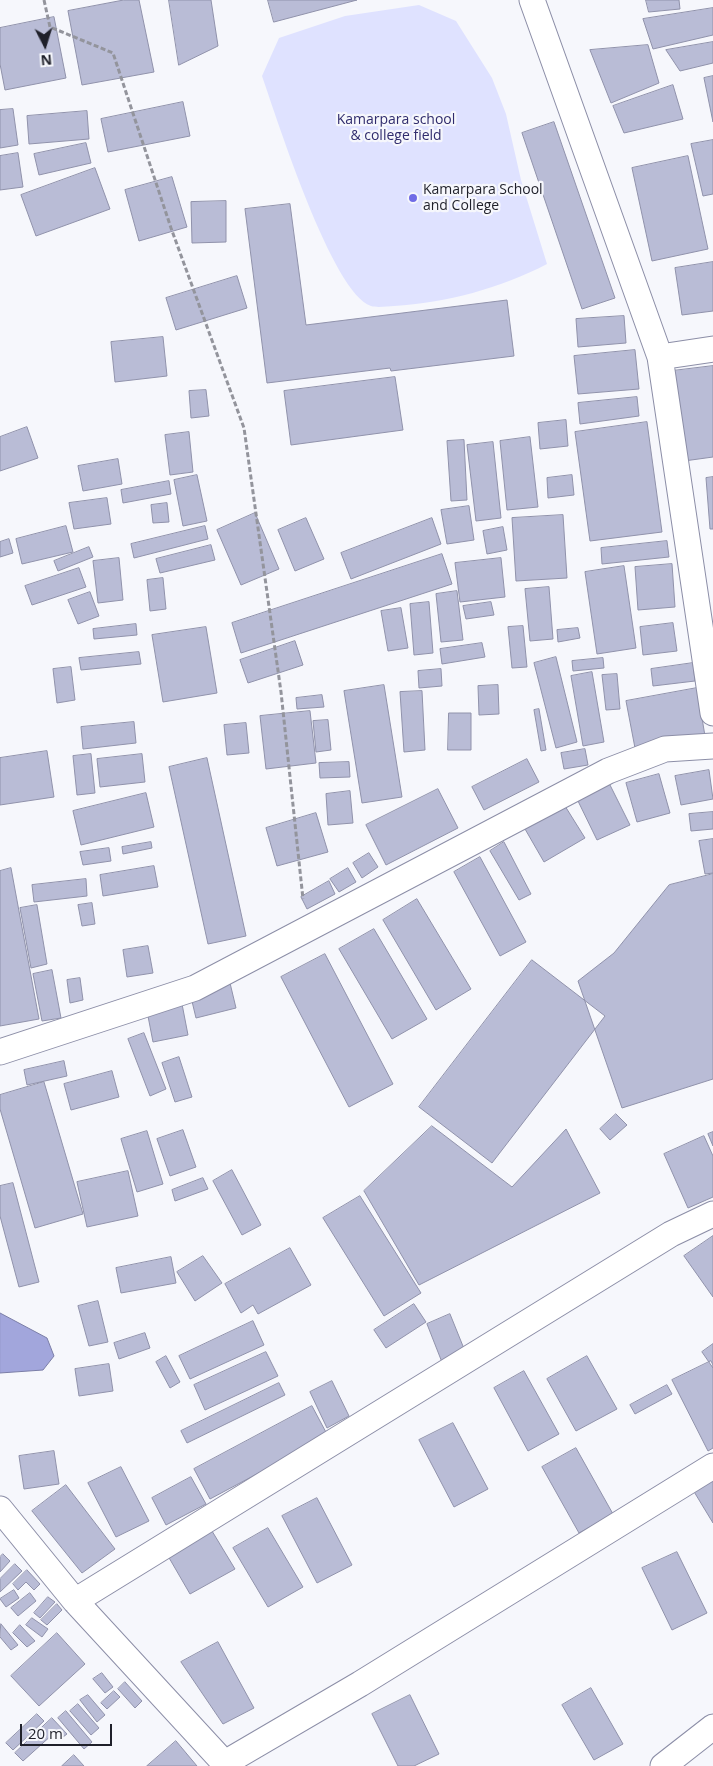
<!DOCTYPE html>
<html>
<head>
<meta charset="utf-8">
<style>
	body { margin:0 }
	#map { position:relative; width:713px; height:1766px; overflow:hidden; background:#f6f7fc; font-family:"Open Sans",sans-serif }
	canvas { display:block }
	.north { position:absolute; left:20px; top:20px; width:50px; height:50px; -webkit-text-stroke:4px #f6f7fc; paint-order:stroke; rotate:175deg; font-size:14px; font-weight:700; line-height:20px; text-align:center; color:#1f202a }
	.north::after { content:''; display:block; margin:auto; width:18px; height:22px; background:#1f202a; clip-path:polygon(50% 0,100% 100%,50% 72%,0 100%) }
	.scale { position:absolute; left:20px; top:1724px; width:92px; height:22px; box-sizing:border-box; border:2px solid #1f202a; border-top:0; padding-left:6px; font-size:15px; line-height:18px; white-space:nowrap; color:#1f202a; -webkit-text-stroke:4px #f6f7fc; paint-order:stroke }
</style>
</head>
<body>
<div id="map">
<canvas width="713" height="1766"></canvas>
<div class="north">N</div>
<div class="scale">20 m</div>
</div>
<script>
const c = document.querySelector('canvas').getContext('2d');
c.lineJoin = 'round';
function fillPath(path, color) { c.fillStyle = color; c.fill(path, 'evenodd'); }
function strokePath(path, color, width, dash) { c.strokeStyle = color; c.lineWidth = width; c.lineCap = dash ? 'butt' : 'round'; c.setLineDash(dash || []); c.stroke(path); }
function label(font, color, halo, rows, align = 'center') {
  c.font = font + ' "Open Sans",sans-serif'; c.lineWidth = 4.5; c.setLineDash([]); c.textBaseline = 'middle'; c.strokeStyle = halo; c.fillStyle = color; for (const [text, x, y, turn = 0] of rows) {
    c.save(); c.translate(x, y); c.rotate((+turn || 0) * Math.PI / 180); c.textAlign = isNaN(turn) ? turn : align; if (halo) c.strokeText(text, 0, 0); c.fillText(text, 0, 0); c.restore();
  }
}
const green = new Path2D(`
	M419 5 456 21 492 78 506 114 521 180 547 264C501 288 446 303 394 306 388 306 378 308 371 306 332 293 277 119 262 76L279 38 345 16Z`);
const water = new Path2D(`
	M0 1313 47 1338 54 1356 43 1370 0 1373Z`);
const building = new Path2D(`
	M124 0H139L154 72 82 85 68 11Z
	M169 0H211L218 46 179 65Z
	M268 0H357L274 22Z
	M646 0H679L680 9 649 12Z
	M713 8V35L653 49 643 19Z
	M54 17 66 78 5 90 0 64V28Z
	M713 42V63L680 71 666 50Z
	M648 45 659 83 611 103 590 50Z
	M713 76V122L704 78Z
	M673 85 683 119 624 133 613 106Z
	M183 102 190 136 108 152 101 119Z
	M13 109 18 145 0 148V110Z
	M87 111 89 139 29 144 27 116Z
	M554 122 615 298 582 309 522 133Z
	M713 140V194L703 196 691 144Z
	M86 143 91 163 39 175 34 154Z
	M18 153 23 187 0 190V156Z
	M688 156 708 249 652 261 632 168Z
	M95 168 110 209 36 236 21 195Z
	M172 177 187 227 139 241 125 190Z
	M226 201V242L192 243 191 202Z
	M290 204 306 325 507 300 514 356 391 371 390 368 267 383 245 209Z
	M713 262V311L682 315 675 268Z
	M237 276 247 308 176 330 166 298Z
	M624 316 626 343 578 347 576 319Z
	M163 337 167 376 115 382 111 342Z
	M635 350 639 389 578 394 574 356Z
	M713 366V457L684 461 672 371Z
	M395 377 403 430 291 445 284 391Z
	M206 390 209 416 191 418 189 391Z
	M637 397 639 416 580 424 578 403Z
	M566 420 568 446 540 449 538 423Z
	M647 422 662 532 590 541 575 432Z
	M27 427 38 458 0 471V437Z
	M189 432 193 472 170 475 165 435Z
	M530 437 538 507 507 510 500 441Z
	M464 440 467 500 451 501 447 441Z
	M493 442 501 518 476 521 467 445Z
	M118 459 122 484 83 491 78 466Z
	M197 475 207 521 183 526 174 480Z
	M572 475 574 495 548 498 547 478Z
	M713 477V529H710L706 478Z
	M169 481 171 494 123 503 121 490Z
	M107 498 111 524 74 529 69 503Z
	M167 503 169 522 153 523 151 505Z
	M469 506 474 540 447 544 441 510Z
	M255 513 279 569 241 585 217 530Z
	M563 515 567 578 516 581 512 518Z
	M306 518 324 559 295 571 278 530Z
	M432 518 441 544 351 579 341 553Z
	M66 526 73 552 22 564 16 539Z
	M205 526 208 539 134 558 131 544Z
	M503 527 507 550 487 554 483 531Z
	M9 539 13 553 0 557V542Z
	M667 541 669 557 602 564 601 548Z
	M211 545 215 560 160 573 156 559Z
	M89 547 93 557 58 571 54 561Z
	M442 554 452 584 241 653 232 623Z
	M119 558 123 600 98 603 93 561Z
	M501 558 505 597 460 602 455 563Z
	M672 564 675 607 638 610 635 567Z
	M624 566 636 648 597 654 585 572Z
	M79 568 86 587 32 605 25 586Z
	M163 578 166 609 150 611 147 580Z
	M549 587 553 639 530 641 525 589Z
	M457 591 463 640 441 642 436 594Z
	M90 592 99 616 78 624 68 600Z
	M429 602 433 653 414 655 410 604Z
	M491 602 494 615 466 619 463 606Z
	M401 608 408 648 388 651 381 611Z
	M673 623 677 651 643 655 640 627Z
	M136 624 137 635 94 639 93 629Z
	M523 626 527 667 512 668 508 627Z
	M206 627 217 693 163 702 152 635Z
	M578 628 580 638 558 642 557 630Z
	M295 641 303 665 248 683 240 660Z
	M482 643 485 657 442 664 440 649Z
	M139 652 141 664 81 670 79 658Z
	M556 657 577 742 556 748 534 663Z
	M603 658 604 668 573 671 572 661Z
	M693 663 695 681 653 686 651 669Z
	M71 667 75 700 57 703 53 669Z
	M441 669 442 686 419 688 418 671Z
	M592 672 604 742 583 746 571 676Z
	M617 674 620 709 606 710 602 675Z
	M384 685 402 797 362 803 344 691Z
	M498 685 499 714 479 715 478 686Z
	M697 688 705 736 635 748 626 701Z
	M422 691 425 750 404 752 400 692Z
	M322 695 324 707 297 709 296 698Z
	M539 709 546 750 541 751 534 710Z
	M310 711 316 763 266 769 260 716Z
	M449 713H471V750H448Z
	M328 720 331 750 316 752 313 721Z
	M134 722 136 743 83 749 81 727Z
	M246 723 249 753 227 755 224 725Z
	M585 749 588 765 564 769 561 753Z
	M47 751 54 797 0 805V758Z
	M91 754 95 793 77 795 73 756Z
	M142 754 145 782 100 787 97 759Z
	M207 758 246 936 208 944 169 767Z
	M527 759 539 782 484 810 472 787Z
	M349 762 350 777 320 778 319 763Z
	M709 770 713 799 681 805 675 776Z
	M659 774 670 813 637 822 626 783Z
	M610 785 630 825 597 840 578 801Z
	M438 789 458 828 386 865 366 825Z
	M350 791 353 823 328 825 326 794Z
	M146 793 154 827 81 845 73 811Z
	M565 806 585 838 544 862 525 829Z
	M713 812V829L691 831 689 814Z
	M316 813 328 852 277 866 266 828Z
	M713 839V873L705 874 699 841Z
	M151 842 152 848 123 854 122 847Z
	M504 842 531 894 519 900 490 851Z
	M109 848 111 861 83 865 80 852Z
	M369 853 378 867 362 878 353 863Z
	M480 857 526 942 500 956 454 872Z
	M154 866 158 887 103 896 100 875Z
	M11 868 39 1019 0 1026V871Z
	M348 868 356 882 339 892 330 879Z
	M713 874V1079L622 1108 578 981 614 953 669 885Z
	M86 879 87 896 34 902 32 885Z
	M329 881 335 894 307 909 301 897Z
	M417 899 471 989 436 1010 383 920Z
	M92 903 95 924 82 926 78 905Z
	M37 905 47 964 31 968 20 908Z
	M374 929 427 1019 392 1039 339 949Z
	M148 946 153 973 127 977 123 950Z
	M325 954 393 1084 349 1107 281 977Z
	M532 960 605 1016 492 1163 419 1107Z
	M52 970 61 1018 42 1021 33 974Z
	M80 978 83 1000 70 1003 67 980Z
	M230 983 236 1008 196 1018 190 993Z
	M182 1004 188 1035 153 1042 147 1011Z
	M144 1033 166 1089 150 1096 128 1039Z
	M179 1057 192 1097 175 1102 162 1063Z
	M64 1061 67 1076 27 1085 24 1070Z
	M112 1071 119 1097 71 1110 64 1084Z
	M44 1082 83 1214 35 1228 0 1109V1095Z
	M616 1114 627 1125 610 1140 600 1129Z
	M432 1126 512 1187 566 1129 600 1193 419 1285 364 1191Z
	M183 1130 196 1167 170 1176 157 1139Z
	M147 1131 163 1184 137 1192 121 1139Z
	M713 1132V1146L708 1134Z
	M704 1136 713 1156V1197L688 1208 664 1154Z
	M232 1170 261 1225 242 1235 213 1181Z
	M128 1171 138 1216 87 1227 77 1182Z
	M203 1178 208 1189 175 1201 172 1190Z
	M13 1183 39 1282 19 1287 0 1216V1186Z
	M360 1196 421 1293 384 1316 323 1218Z
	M713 1236V1297L684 1256Z
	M290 1248 311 1285 258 1314 253 1305 241 1313 225 1284Z
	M203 1256 222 1283 195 1301 177 1272Z
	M171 1257 176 1283 121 1293 116 1268Z
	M98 1301 108 1342 89 1346 78 1306Z
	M414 1304 426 1322 386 1348 374 1330Z
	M450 1314 471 1366 447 1375 427 1324Z
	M253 1321 264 1345 190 1379 179 1356Z
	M145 1333 150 1348 119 1359 114 1343Z
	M713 1344V1368L702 1352Z
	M266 1352 278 1376 205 1410 194 1385Z
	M166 1356 180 1382 170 1388 156 1362Z
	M587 1356 617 1409 576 1431 547 1379Z
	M711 1361 713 1365V1448L708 1451 672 1380Z
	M109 1364 113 1391 79 1396 75 1369Z
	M524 1371 559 1434 528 1451 494 1388Z
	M332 1381 349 1416 327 1428 310 1392Z
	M279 1383 285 1395 187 1443 181 1431Z
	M667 1385 672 1394 635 1414 630 1405Z
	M312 1406 328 1436 210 1499 194 1469Z
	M453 1423 488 1489 454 1507 419 1440Z
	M576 1448 613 1514 579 1533 542 1467Z
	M54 1451 59 1484 24 1489 19 1456Z
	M121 1467 149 1521 116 1537 88 1483Z
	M191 1477 206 1504 166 1525 152 1498Z
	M713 1478V1523L693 1490Z
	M66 1485 115 1549 82 1573 32 1511Z
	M317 1498 352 1565 317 1583 282 1516Z
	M268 1528 303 1587 268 1607 233 1548Z
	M212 1531 235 1569 190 1594 168 1556Z
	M677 1552 707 1613 672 1630 642 1568Z
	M3 1554 10 1561 0 1572V1557Z
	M15 1564 22 1571 0 1592V1579Z
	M27 1570 40 1584 34 1590 26 1582 18 1590 13 1584Z
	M14 1590 19 1598 6 1607 0 1599Z
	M30 1593 36 1601 18 1616 11 1608Z
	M48 1597 55 1602 40 1618 34 1613Z
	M57 1604 62 1610 47 1625 41 1620Z
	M32 1618 48 1629 42 1637 26 1625Z
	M1 1624 18 1645 11 1650 0 1637Z
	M20 1625 35 1641 27 1647 13 1633Z
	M57 1633 85 1664 39 1706 11 1676Z
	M218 1642 254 1708 223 1724 181 1662Z
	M102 1673 113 1687 105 1693 93 1679Z
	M125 1682 142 1701 135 1708 118 1689Z
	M591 1688 623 1744 594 1760 562 1705Z
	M114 1691 120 1697 107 1709 101 1703Z
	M88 1695 105 1715 97 1722 80 1700Z
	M410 1695 439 1754 414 1766H398L372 1714Z
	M78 1704 99 1728 91 1735 70 1711Z
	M66 1711 92 1742 84 1749 58 1718Z
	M37 1714 44 1721 13 1750 6 1743Z
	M52 1718 67 1734 59 1740 53 1734 23 1761 15 1753Z
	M176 1741 197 1766H147Z
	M74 1755 84 1766H62Z`);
const path = new Path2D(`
	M44 0 50 27 113 53 171 228 244 428 281 692 303 899`);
const street = new Path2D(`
	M532 0 660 357 713 713
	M660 357 713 349
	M0 1052 195 988 608 771 665 749 713 746
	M0 1509 75 1601 227 1766
	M75 1601 671 1234 713 1214
	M225 1763 360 1684 713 1466
	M663 1766 713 1727`);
const markers = [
	[413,198,5,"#706be6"]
];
const parkNames = [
	["Kamarpara school",396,120],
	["& college field",396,136]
];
const poiNames = [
	["Kamarpara School",423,190],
	["and College",423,206]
];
fillPath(green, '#dfe2ff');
fillPath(water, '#a2a6dc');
strokePath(water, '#7b7ea7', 1);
fillPath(building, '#b9bcd6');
strokePath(building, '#9092ab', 1);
strokePath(street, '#8c8ea7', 27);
strokePath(path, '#93949c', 3, [5, 2.5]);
strokePath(street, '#fff', 25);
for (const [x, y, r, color] of markers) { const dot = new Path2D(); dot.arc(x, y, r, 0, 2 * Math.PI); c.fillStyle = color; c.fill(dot); strokePath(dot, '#f6f7fc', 2); }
label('14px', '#302c6d', '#f6f7fc', parkNames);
label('14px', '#1f202a', '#f6f7fc', poiNames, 'left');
</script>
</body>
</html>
